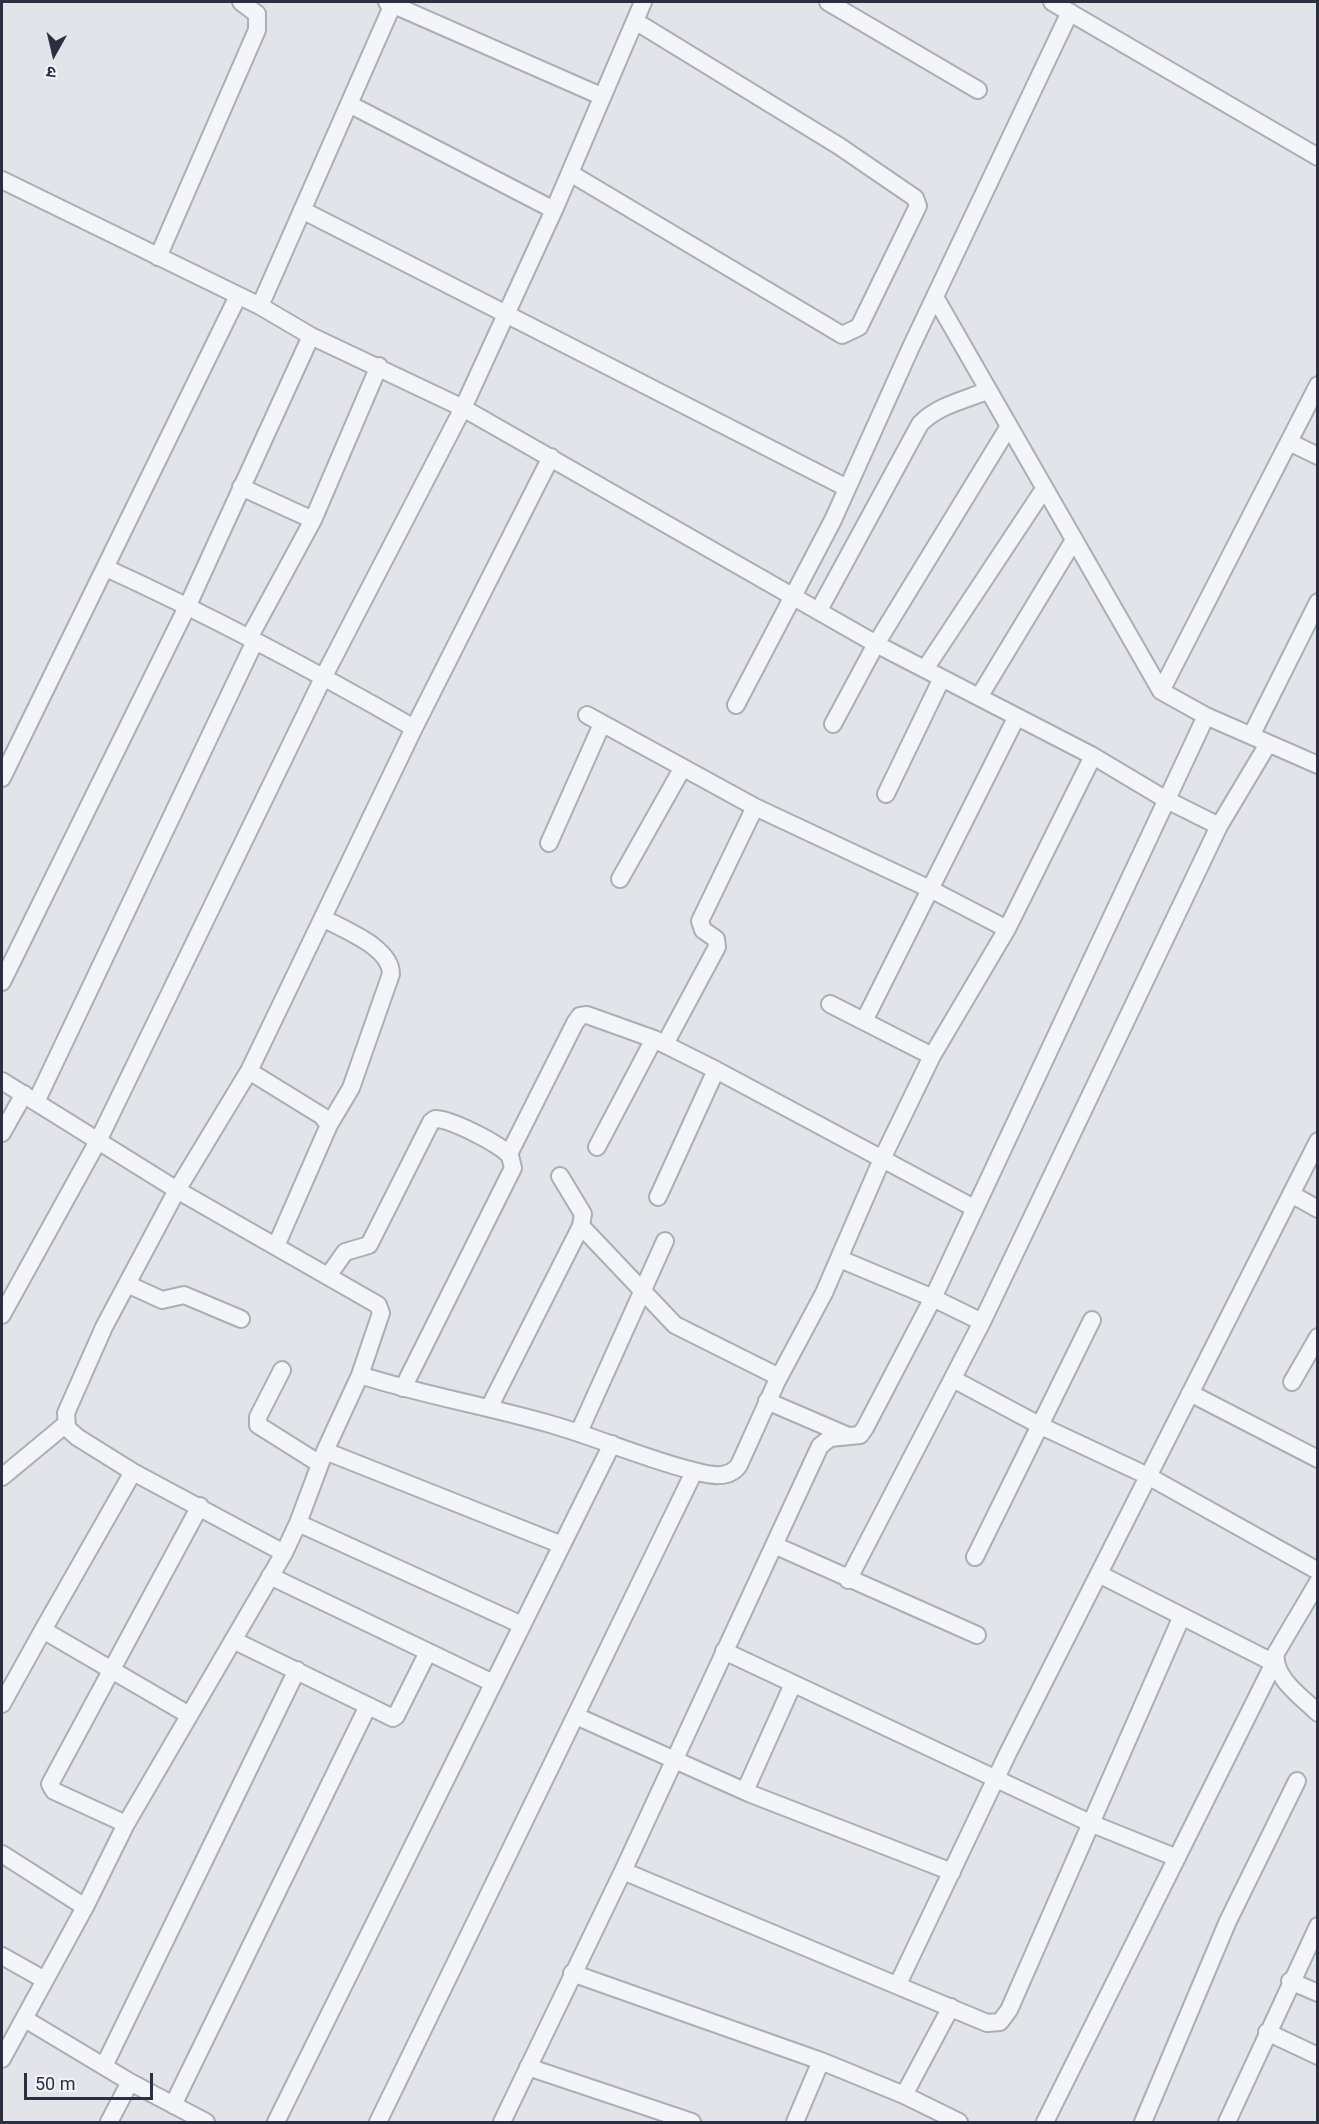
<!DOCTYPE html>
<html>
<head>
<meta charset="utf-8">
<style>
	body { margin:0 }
	#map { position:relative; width:1319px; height:2124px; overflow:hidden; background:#e2e4ea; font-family:Roboto,"Noto Sans Devanagari",sans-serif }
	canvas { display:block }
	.frame { position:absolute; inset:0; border:3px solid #2a2f42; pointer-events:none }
	.north { position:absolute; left:24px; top:24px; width:60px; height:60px; -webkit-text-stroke:4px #f1f3f7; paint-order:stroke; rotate:188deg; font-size:16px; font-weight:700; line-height:24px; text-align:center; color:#2a2f42 }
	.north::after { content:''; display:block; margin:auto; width:21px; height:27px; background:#2a2f42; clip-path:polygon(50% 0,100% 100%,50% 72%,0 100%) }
	.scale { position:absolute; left:24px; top:2073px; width:129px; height:27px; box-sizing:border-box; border:3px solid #2a2f42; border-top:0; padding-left:8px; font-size:18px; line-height:21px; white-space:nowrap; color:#2a2f42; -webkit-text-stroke:4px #f1f3f7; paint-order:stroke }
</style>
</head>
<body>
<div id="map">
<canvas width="1319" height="2124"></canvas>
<div class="frame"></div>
<div class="north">उ</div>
<div class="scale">50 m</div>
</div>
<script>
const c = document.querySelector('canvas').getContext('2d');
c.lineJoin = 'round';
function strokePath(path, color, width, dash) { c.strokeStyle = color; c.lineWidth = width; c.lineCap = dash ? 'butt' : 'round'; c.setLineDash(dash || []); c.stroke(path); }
const minor = new Path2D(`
	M387 2 601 96
	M643 2 554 210 463 408 876 644 1093 756 1165 799 1219 826 982 1322 848 1580
	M828 2 978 90
	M1052 2 1318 157
	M349 104 554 210
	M570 173 842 335 859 327 918 206 915 198 839 146 635 21
	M2 180 260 306 311 336 463 408 324 676 98 1141 2 1315
	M302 210 847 488
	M158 257 257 30V14L241 2
	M935 297 1161 691 1206 716 1318 765
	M260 306 393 4
	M1289 442 1318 456
	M241 487 313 520
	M106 568C211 616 313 670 414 728
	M819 610 920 424C937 406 964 400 987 391
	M249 638 313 520 379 366
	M925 669 1044 489
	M1161 691 1318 385
	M979 697 1074 540
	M736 705 833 520 911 347 1070 12
	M587 715 755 807 932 890 1007 929
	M833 724 876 644 1008 428
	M1252 734 1318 602
	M2 778 238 296
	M886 794 942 678
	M1219 826 1268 744
	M549 843 602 724
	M620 879 682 769
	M323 918C344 930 391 947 391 974L351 1088 329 1125
	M2 982 188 605 311 336
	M830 1004 932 1056
	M864 1021 1016 718
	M665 1044 717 947 716 939 703 930 700 921 755 807
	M249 1071 322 1116 329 1125 276 1246
	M2 1081 177 1190 378 1305 381 1313 360 1375 325 1451 298 1523 284 1553 126 1824 85 1907 2 2059
	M36 1102 255 641
	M2 1133 24 1094
	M597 1147 654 1039
	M509 1154 575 1023 580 1016 587 1015 654 1039 716 1070 974 1208
	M1291 1194 1318 1209
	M658 1197 716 1070
	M581 1226 675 1325 779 1377
	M840 1259 933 1298 982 1322
	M328 1276 345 1252 369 1245 431 1122 435 1119C451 1119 500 1144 510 1156L513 1168 403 1388
	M127 1284 162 1300 184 1295 241 1319
	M282 1370 258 1417V1425L320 1464
	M360 1375C423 1395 487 1406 550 1424 599 1438 645 1459 694 1471 709 1475 729 1480 739 1465L777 1381 824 1293 882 1159 932 1056 1007 929 1093 756
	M953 1379 1041 1426 1148 1476 1318 1571
	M1292 1382 1318 1337
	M1190 1393 1318 1459
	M767 1401 846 1435
	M490 1406 581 1226 583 1214 560 1176
	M579 1432 665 1241
	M325 1451 562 1545
	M2 1477 66 1424
	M298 1523 522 1625
	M774 1545 977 1635
	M284 1553 133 1472 77 1437 67 1428 66 1413 104 1327 177 1190 249 1071 414 728 551 457
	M975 1557 1092 1320
	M270 1576 493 1683
	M1318 1582 1276 1653C1272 1677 1302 1697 1318 1713
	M43 1630 133 1472
	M233 1640 393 1718 396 1716 428 1652
	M724 1651 1090 1823 1177 1858
	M2 1704 43 1630 189 1715
	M576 1716 751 1794 952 1872
	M745 1791 793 1684
	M126 1824 54 1791 50 1784 200 1506
	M2 1854 85 1907
	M623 1871 987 2023 1000 2022 1009 2010 1182 1616
	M2 1956 43 1979
	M572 1973 821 2061 904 2095 959 2122
	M1290 1981 1318 1993
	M898 1984 1008 1753 1318 1141
	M25 2019 130 2082 206 2122
	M1267 2032 1318 2056
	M104 2066 297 1670
	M528 2067 692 2122
	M904 2095 951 2007
	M173 2105 368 1706
	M109 2122 130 2082
	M276 2122 612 1444
	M378 2122 694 1472
	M502 2122 623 1871 820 1446 830 1438 860 1435 865 1428 933 1298 1206 716
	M795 2122 821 2061
	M1045 2122 1274 1663 1099 1574
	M1143 2122 1228 1921 1297 1781
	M1227 2122 1318 1926`);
strokePath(minor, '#abaeb8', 20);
strokePath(minor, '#f4f5f8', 16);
</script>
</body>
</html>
